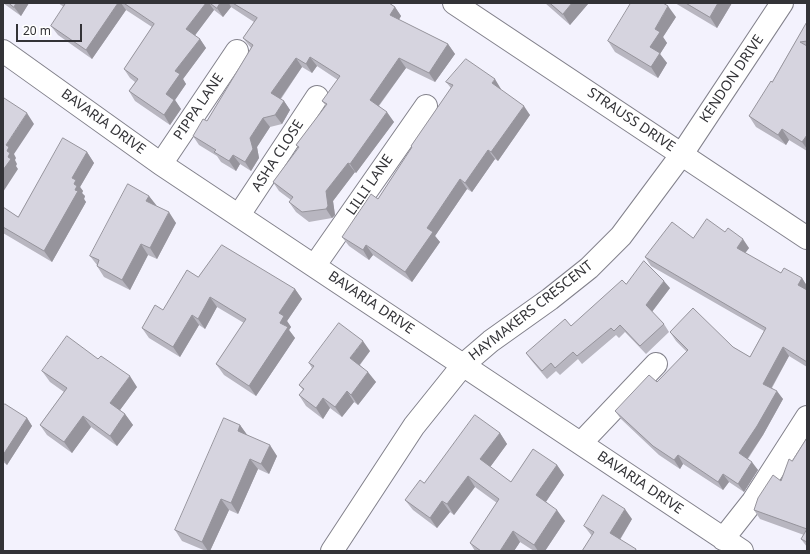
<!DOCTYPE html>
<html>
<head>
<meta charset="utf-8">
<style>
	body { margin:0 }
	#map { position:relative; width:810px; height:554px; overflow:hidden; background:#f3f2fd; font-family:"Noto Sans",sans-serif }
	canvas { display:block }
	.frame { position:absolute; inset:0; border:4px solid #333337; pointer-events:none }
	.scale { position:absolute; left:16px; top:24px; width:66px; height:18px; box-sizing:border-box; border:2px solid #333337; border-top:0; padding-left:5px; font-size:12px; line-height:14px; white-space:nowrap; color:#333337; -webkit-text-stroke:3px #fff; paint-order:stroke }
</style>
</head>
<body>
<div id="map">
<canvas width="810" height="554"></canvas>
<div class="frame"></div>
<div class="scale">20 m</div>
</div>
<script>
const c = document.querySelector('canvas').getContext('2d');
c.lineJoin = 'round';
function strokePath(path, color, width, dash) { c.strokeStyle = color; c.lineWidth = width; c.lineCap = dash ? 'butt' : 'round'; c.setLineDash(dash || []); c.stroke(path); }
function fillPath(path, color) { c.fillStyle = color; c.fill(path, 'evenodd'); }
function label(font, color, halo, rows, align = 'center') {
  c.font = font + ' "Noto Sans",sans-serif'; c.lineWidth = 3; c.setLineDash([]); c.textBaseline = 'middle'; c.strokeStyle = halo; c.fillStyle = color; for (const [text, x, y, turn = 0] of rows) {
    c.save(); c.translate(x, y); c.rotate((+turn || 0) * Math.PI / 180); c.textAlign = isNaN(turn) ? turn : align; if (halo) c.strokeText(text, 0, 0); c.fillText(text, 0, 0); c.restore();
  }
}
const minor = new Path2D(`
	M454 3 807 238
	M3 51 161 164 742 551
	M161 164 237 51
	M239 215 317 97
	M315 265 426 106
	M581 443 656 364
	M723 539 753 501 807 417
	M332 551 414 426 463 365 491 341 550 299 589 268 621 236 682 154 782 3`);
const wall = new Path2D(`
	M3 3H29L21 16Z
	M58 3H389L395 7 401 16 399 20 448 44 455 54 435 82 406 68 379 106 394 122 356 173 355 172 333 201 335 215 332 218 309 222 296 212 289 202 291 200 279 191 273 182 299 148 296 145 326 106 322 101 338 80 317 66 312 73 302 67 281 99 284 101 290 110 282 124 270 127 257 147 259 158 251 171 240 164 236 171 221 162 217 156 199 145 193 136 207 121 251 48 243 38 254 22 231 7 223 17 214 10 195 35 200 39 206 48 183 79 186 84 175 100 181 109 170 125 135 101 129 91 135 82 130 78 124 69 152 27 126 10 92 59 58 35 51 26 64 7Z
	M545 3H588V4L570 25Z
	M675 3H732L717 28Z
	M676 17 663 37 667 43 660 54 667 63 658 78 615 52 608 41Z
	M807 22V151L789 140 786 145 756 127 749 116 772 82Z
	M446 82 501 89V90L530 115 498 161 495 159 472 192 467 189 435 236 440 242 412 282 373 255 369 260 349 246 342 237 378 199 412 147 411 146 451 88Z
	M87 152 94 163 80 187 83 191 82 193 85 196 84 199 86 202 52 262 3 233V207L18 217Z
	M149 196 156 206 176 223 157 259 148 255 130 290 104 277 97 266V265L90 256Z
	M725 232 749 248 745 253 781 273 802 278 807 286 806 290H807V367L789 356 772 388 783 399 763 435 748 459 758 470 744 492 729 482 723 490 683 464 680 469 659 455 621 419 615 411 657 382 687 352 676 341 670 332 733 347 750 357 764 331 651 266 645 257 693 238Z
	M198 277 295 289 302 299 287 321 291 327 289 330 295 338 256 396 224 375 216 364 244 323 217 307 205 329 199 325 180 357 149 338 142 328 163 310Z
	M626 284 670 288 652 312 664 324 669 332 646 354 625 332 619 338 616 335 582 364 578 359 560 375 556 371 547 379 531 360 526 353 571 326Z
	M370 351 360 365 376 382 358 405 354 402 342 417 330 408 323 419 306 406 299 395 303 390 299 385 312 368 309 363Z
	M42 371 137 387 120 410 125 414 133 425 117 446 91 427 72 453 47 435 40 425 64 392 50 382Z
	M3 406 27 418 32 426 7 465 3 462Z
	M240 425 247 435 277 456 269 474 258 469 238 514 229 510 210 551H206L182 541 175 530Z
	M500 433 507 444 490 467 511 482 557 465 564 475 546 502 565 521 545 551H534L520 542 514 551H475L470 543 497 503 475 487 454 515 450 512 437 528 413 510 405 500 424 483Z
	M807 438V547L801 539 804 535 760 519 754 510 781 481 792 461Z
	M632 519 620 540 636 549 637 551H582L592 536 584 526Z`);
const shadedWall = new Path2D(`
	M16 3H29L21 16 14 7Z
	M118 3H121L126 10 92 59 86 50Z
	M206 3H209L214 10 193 38 186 29Z
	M220 3H229L231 7 223 17 217 8Z
	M572 3H588V4L570 25 563 14Z
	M718 3H732L717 28 710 17Z
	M668 6 676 17 663 37 667 43 660 54 667 63 658 78 651 67 650 47 655 29Z
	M395 7 401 16 396 24 390 15Z
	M200 39 206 48 183 79 186 84 175 100 181 109 170 125 164 115 166 94 175 71Z
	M448 44 455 54 435 82 429 73Z
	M310 57 317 66 312 73 306 64Z
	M296 58 302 67 278 102 271 93Z
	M399 58 406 68 376 109 370 100Z
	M495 79 501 89 498 93 492 83Z
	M284 101 290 110 282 124 275 115Z
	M524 106 530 115 498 161 491 152Z
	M387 112 394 122 356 173 350 164Z
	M27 113 34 124 14 154 16 158 15 160 17 164 16 166 18 169 3 192V170L8 157 6 145Z
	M263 118 270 127 257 147 259 158 251 171 245 162 250 138Z
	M782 129 789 140 786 145 778 135Z
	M807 135V149L802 142Z
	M488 150 495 159 472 192 465 183Z
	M87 152 94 163 80 187 83 191 82 193 85 196 84 199 86 202 52 262 44 251 75 190 72 178Z
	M233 155 240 164 236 171 229 161Z
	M348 163 355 172 333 201 335 215 332 218 326 209V191Z
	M460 179 467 189 435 236 440 242 412 282 405 272 427 228Z
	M149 196 157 206 146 201Z
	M169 212 176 223 157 259 150 248Z
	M743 239 749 248 743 256 737 248Z
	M141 244 148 255 130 290 122 280Z
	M366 245 373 255 369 260 363 250Z
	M802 278 807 286V288L804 293 798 285Z
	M664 281 670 288 651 313 646 305Z
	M295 289 302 299 287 321 291 327 289 330 295 338 256 396 249 386 280 323 279 313Z
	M210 297 217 307 205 329 198 319Z
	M192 315 199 325 180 357 173 347Z
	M363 341 370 351 357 368 350 358Z
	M783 347 789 356 769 392 763 384Z
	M368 372 376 382 358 405 351 395Z
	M130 376 137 387 117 414 110 403Z
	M347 391 354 402 342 417 335 407Z
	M777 391 783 399 763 435 745 462 739 453Z
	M323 398 330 408 323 419 316 408Z
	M125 414 133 425 117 446 110 436Z
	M83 416 91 427 72 453 64 442Z
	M27 418 32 426 7 465 3 459V455Z
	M240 425 248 436 238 431Z
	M500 433 507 444 488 470 480 459Z
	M270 445 277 456 269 474 261 464Z
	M678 455 683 464 680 469 674 460Z
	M250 459 258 469 238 514 231 503Z
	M752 462 758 470 744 492 738 484Z
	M557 465 564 475 543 506 536 495Z
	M723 474 729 482 723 490 718 482Z
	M468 476 475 487 454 515 447 504Z
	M221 499 229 510 210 551H208L202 542Z
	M442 501 450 512 437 528 430 518Z
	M625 509 632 519 617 544 610 533Z
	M557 510 565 521 545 551H538L534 545Z
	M513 531 520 542 514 551H500Z`);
const building = new Path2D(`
	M9 3H16L14 7Z
	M66 3H118L86 50 51 26Z
	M124 3H206L186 29 200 39 175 71 180 74 166 94 174 100 164 115 129 91 138 79 124 69 154 24Z
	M210 3H220L217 8Z
	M233 3H389L395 7 390 15 448 44 429 73 399 58 370 100 387 112 350 164 348 163 326 191 328 206 326 209 302 212 289 202 293 197 273 182 299 147 296 145 327 104 322 101 340 76 310 57 306 64 296 58 271 93 284 101 275 115 263 118 250 138 253 149 245 162 233 155 229 161 214 152 216 150 193 136 203 119 207 121 253 45 243 38 257 18Z
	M550 3H572L563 14Z
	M631 3H663L668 6 655 29 660 32 650 47 660 53 651 67 608 41Z
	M686 3H718L710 17Z
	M807 22V41L800 42 807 46V135L802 142 782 129 778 135 749 116 771 81 772 82Z
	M466 59 495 79 492 83 524 106 491 152 488 150 465 183 460 179 427 228 433 232 405 272 366 245 363 250 342 237 371 194 378 199 412 147 411 146 453 85 446 82Z
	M4 98 27 113 6 145 9 147 7 151 10 153 8 157 11 159 3 170V100Z
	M63 138 87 152 72 178 76 180 74 184 77 186 75 190 78 191 44 251 3 227V207L18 217Z
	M128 184 149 196 146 201 169 212 150 248 141 244 122 280 97 266 99 260 90 256Z
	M707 219 725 232 728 228 743 239 737 248 781 273 784 268 802 278 798 285 807 290V362L783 347 763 384 777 391 757 426 739 453 752 462 738 484 723 474 718 482 678 455 674 460 653 446 615 411 649 375 657 382 688 350 670 332 693 308 733 347 750 357 766 328 645 257 672 222 693 238Z
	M222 245 295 289 279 313 284 316 280 323 288 327 249 386 216 364 246 319 210 297 198 319 192 315 173 347 142 328 155 305 163 310 187 270 198 277Z
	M644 261 664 281 646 305 664 324 640 346 620 325 614 331 611 328 577 356 573 352 555 368 551 363 542 371 526 353 565 319 571 326 622 280 626 284Z
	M339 323 363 341 350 358 368 372 351 395 347 391 335 407 323 398 316 408 299 395 304 389 299 385 314 366 309 363Z
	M67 336 98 359 101 356 130 376 110 403 125 414 110 436 83 416 64 442 40 425 67 388 42 371Z
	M5 404 27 418 3 455V406Z
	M475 415 500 433 480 459 511 482 533 449 557 465 536 495 557 510 534 545 513 531 500 551H481L470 543 499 499 468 476 447 504 442 501 430 518 405 500 420 480 424 483Z
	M224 418 240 425 238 431 270 445 261 464 250 459 231 503 221 499 202 542 175 530Z
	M807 438V542L801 539 807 529 754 510 758 498 773 475 781 481 789 459 792 461Z
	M603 495 625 509 610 533 636 549 635 551H582L594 532 584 526Z`);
const streetNames = [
	["KENDON DRIVE",732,79,-56],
	["PIPPA LANE",199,107,-56],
	["STRAUSS DRIVE",631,120,34],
	["BAVARIA DRIVE",103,122,36],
	["ASHA CLOSE",278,156,-57],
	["LILLI LANE",370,185,-55],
	["BAVARIA DRIVE",371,303,34],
	["HAYMAKERS CRESCENT",531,311,-38],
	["BAVARIA DRIVE",640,483,34]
];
strokePath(minor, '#82818b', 24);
strokePath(minor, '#fff', 22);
fillPath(wall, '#b8b6c0');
fillPath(shadedWall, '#96949c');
fillPath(building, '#d6d4df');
strokePath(building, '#96949c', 1);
label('14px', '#333337', '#fff', streetNames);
</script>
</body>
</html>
